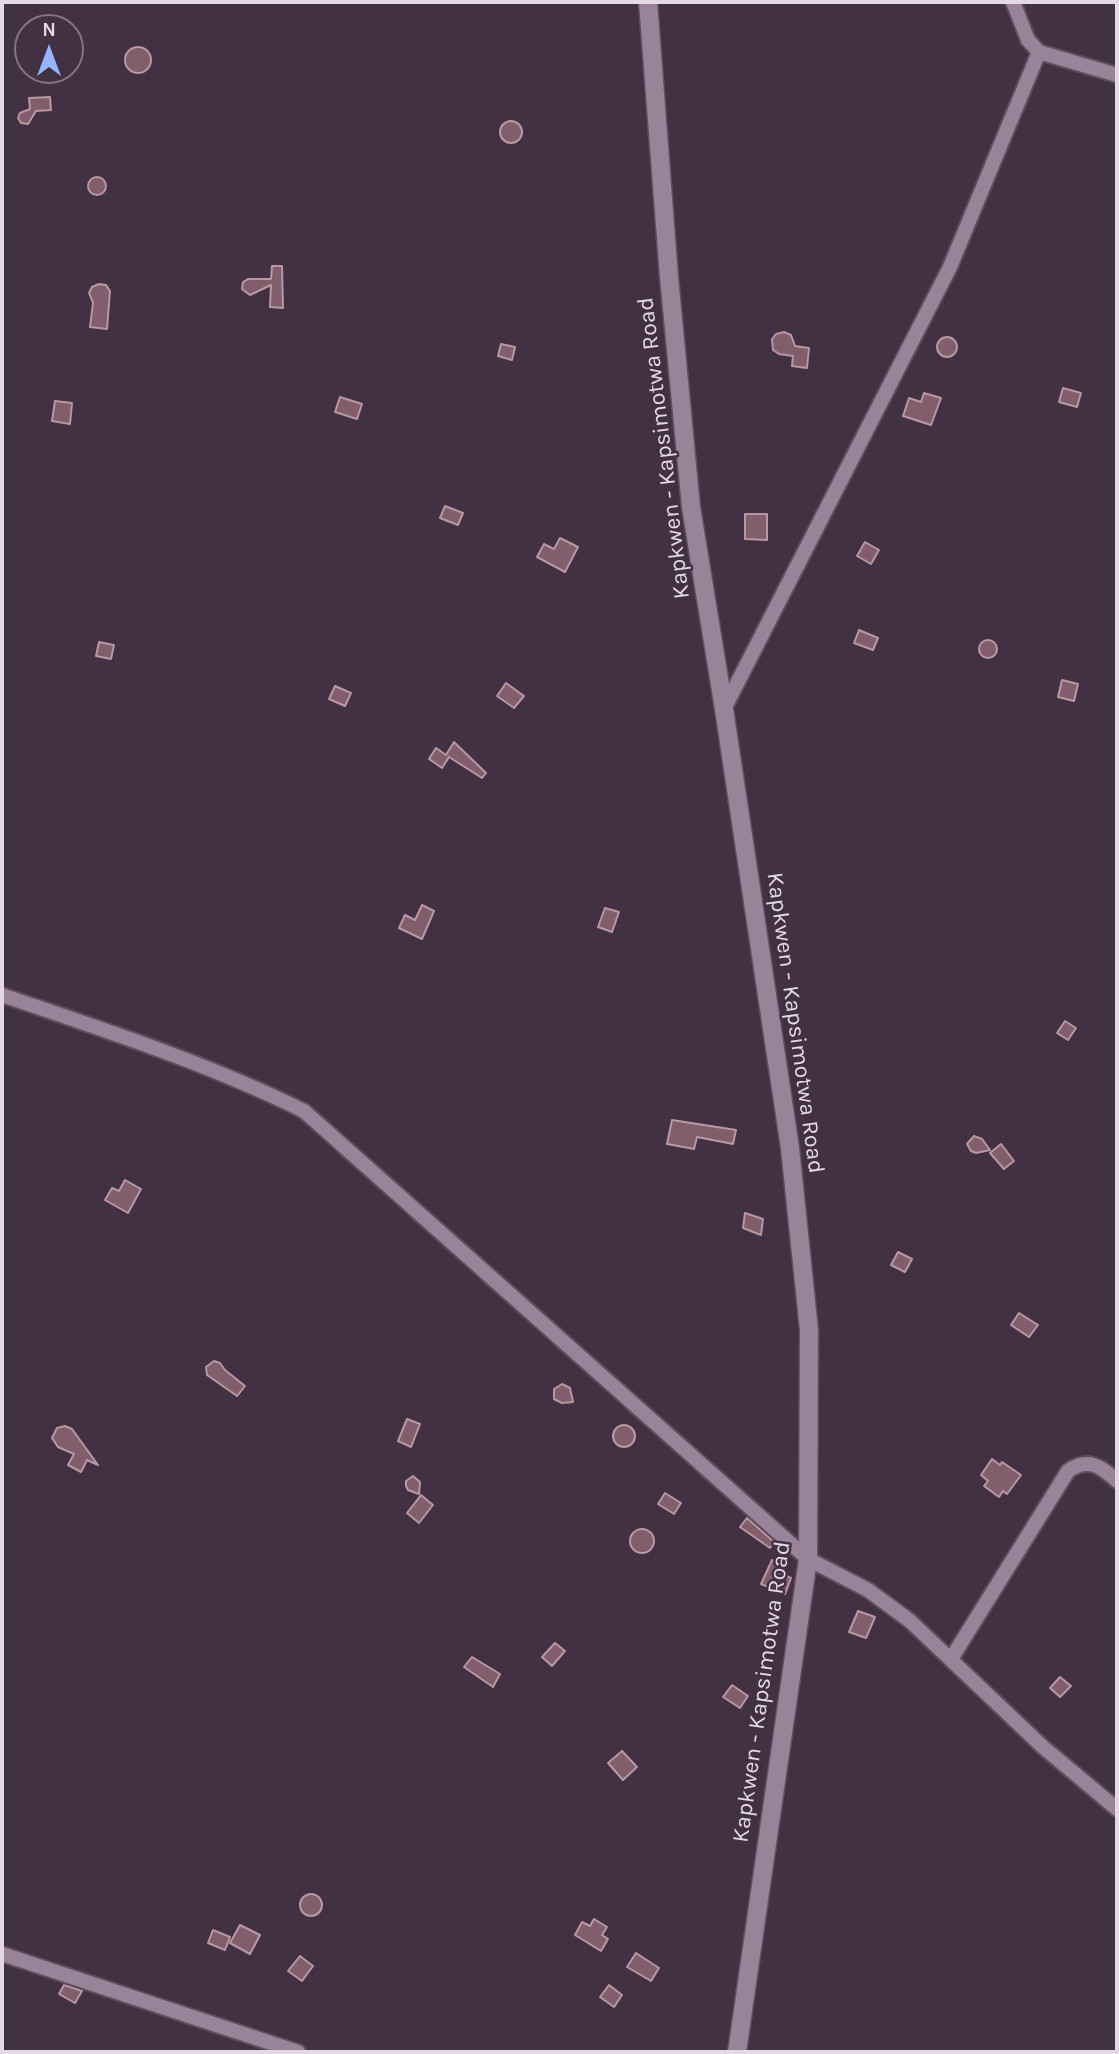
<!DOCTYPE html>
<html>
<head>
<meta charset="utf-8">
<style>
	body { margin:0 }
	#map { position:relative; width:1119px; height:2054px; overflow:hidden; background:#423143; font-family:Karla,sans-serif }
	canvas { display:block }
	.frame { position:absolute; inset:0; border:4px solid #e4d8e4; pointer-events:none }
	.north { position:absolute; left:14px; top:14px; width:70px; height:70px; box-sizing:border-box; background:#423143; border:2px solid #837483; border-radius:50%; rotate:0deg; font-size:19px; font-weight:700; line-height:28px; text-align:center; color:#e4d8e4 }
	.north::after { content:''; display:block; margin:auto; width:24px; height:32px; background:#95b6fd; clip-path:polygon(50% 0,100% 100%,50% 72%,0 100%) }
</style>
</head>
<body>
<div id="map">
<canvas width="1119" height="2054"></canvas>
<div class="frame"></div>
<div class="north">N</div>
</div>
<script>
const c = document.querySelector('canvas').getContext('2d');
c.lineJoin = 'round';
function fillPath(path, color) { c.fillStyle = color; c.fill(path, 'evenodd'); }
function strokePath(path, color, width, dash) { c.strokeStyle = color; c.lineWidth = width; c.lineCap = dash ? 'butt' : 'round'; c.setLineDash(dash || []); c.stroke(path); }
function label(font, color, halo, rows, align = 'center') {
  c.font = font + ' Karla,sans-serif'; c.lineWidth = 5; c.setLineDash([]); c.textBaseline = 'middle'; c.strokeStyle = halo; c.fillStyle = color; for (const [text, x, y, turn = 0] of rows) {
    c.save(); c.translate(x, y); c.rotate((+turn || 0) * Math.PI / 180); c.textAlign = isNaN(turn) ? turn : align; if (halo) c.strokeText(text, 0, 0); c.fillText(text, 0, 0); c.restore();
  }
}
const building = new Path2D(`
	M125 60a13 13 0 1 1 26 0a13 13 0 1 1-26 0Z
	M50 97 51 110 36 111 28 124 21 123 18 118 20 113 30 109 29 98Z
	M500 132a11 11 0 1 1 22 0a11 11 0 1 1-22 0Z
	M88 186a9 9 0 1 1 18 0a9 9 0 1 1-18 0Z
	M272 266H282L283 308 270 307 271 285 250 295 242 289 243 282 248 279H271Z
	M99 284 106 285 110 291 107 329 90 327 93 303 89 293 92 287Z
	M784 332 791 335 795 346 809 348 807 368 792 366 793 356 779 354 773 350 772 339 776 334Z
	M937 347a10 10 0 1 1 20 0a10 10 0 1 1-20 0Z
	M501 344 515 347 512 360 498 356Z
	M1063 388 1081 393 1077 407 1059 402Z
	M924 393 941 398 931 425 903 416 909 398 921 402Z
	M340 397 362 404 357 419 335 412Z
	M55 401 72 403 70 424 52 421Z
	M445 506 463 513 458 525 440 518Z
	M745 514H767V540L745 539Z
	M560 538 578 547 565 572 537 557 544 544 554 549Z
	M865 542 879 550 871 564 857 556Z
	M859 630 878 638 873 650 854 643Z
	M979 649a9 9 0 1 1 18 0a9 9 0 1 1-18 0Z
	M99 642 114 645 111 659 96 656Z
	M1062 680 1078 684 1074 701 1058 697Z
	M506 683 524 696 514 708 497 696Z
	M335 686 351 693 345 706 329 699Z
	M454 742 486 773 482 778 449 757 442 768 429 759 436 748 446 755Z
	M422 905 434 911 422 939 399 928 405 915 415 920Z
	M605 908 619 912 612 932 598 927Z
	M1065 1021 1076 1028 1068 1040 1057 1033Z
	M672 1120 736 1130 733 1144 697 1137 694 1149 667 1144Z
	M974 1136 982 1139 990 1150 976 1153 971 1151 967 1144Z
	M1001 1144 1014 1161 1004 1169 990 1153Z
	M125 1180 141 1189 128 1213 105 1200 112 1188 119 1191Z
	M745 1213 763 1219 761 1235 743 1228Z
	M898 1252 912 1259 905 1272 891 1265Z
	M1019 1313 1038 1325 1029 1337 1011 1325Z
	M214 1361 220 1363 225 1370 245 1386 237 1396 207 1375 206 1367Z
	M562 1384 570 1388 573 1402 562 1403 554 1399V1389Z
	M407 1419 420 1424 411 1447 398 1441Z
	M613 1436a11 11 0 1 1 22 0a11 11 0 1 1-22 0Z
	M65 1426 72 1429 98 1465 87 1460 81 1472 68 1465 74 1454 58 1447 52 1438 57 1428Z
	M992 1459 1000 1465 1002 1462 1021 1475 1007 1494 1003 1491 999 1497 984 1486 988 1481 981 1475Z
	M413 1476 420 1482 419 1494 408 1490 406 1486V1481Z
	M665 1493 681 1503 674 1514 658 1504Z
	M421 1495 433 1505 419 1523 407 1513Z
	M747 1518 774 1542 770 1548 740 1527Z
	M630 1541a12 12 0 1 1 24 0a12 12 0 1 1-24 0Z
	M772 1560 786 1566 782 1574 791 1578 785 1594 761 1584Z
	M858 1611 875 1617 866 1638 849 1632Z
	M555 1643 565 1651 552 1666 542 1657Z
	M472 1657 500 1674 493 1687 464 1667Z
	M1060 1677 1071 1686 1060 1697 1050 1688Z
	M732 1685 748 1696 740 1708 723 1697Z
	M622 1751 637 1767 623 1780 608 1763Z
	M300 1905a11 11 0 1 1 22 0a11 11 0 1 1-22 0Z
	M594 1919 607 1927 602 1935 608 1939 601 1951 575 1935 582 1922 590 1926Z
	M240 1925 260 1935 250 1954 230 1943Z
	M213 1930 230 1937 225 1950 208 1943Z
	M636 1953 659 1968 651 1981 627 1967Z
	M300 1956 313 1966 302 1981 288 1971Z
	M64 1985 82 1991 75 2003 59 1994Z
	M609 1985 622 1995 614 2007 600 1997Z`);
const street = new Path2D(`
	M1013 2 1028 40 1039 52 1117 75
	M724 709 950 267 1039 52
	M2 995C104 1030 207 1063 304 1111L808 1559 868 1590 910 1621 1043 1747 1117 1809
	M951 1659 1068 1471C1088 1457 1101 1466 1117 1481
	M2 1954 298 2052`);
const secondary = new Path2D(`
	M648 2 669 277 691 507 724 709 790 1148 809 1330 808 1559 737 2052`);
const streetNames = [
	["Kapkwen - Kapsimotwa Road",664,448,-97],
	["Kapkwen - Kapsimotwa Road",795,1023,82],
	["Kapkwen - Kapsimotwa Road",762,1692,-82]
];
fillPath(building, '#825d6b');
strokePath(building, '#b798a3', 2);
strokePath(street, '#5d4e5d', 18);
strokePath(secondary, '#5d4e5d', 21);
strokePath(street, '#988398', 14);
strokePath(secondary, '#988398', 18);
label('23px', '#e4d8e4', '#423143', streetNames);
</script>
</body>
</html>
